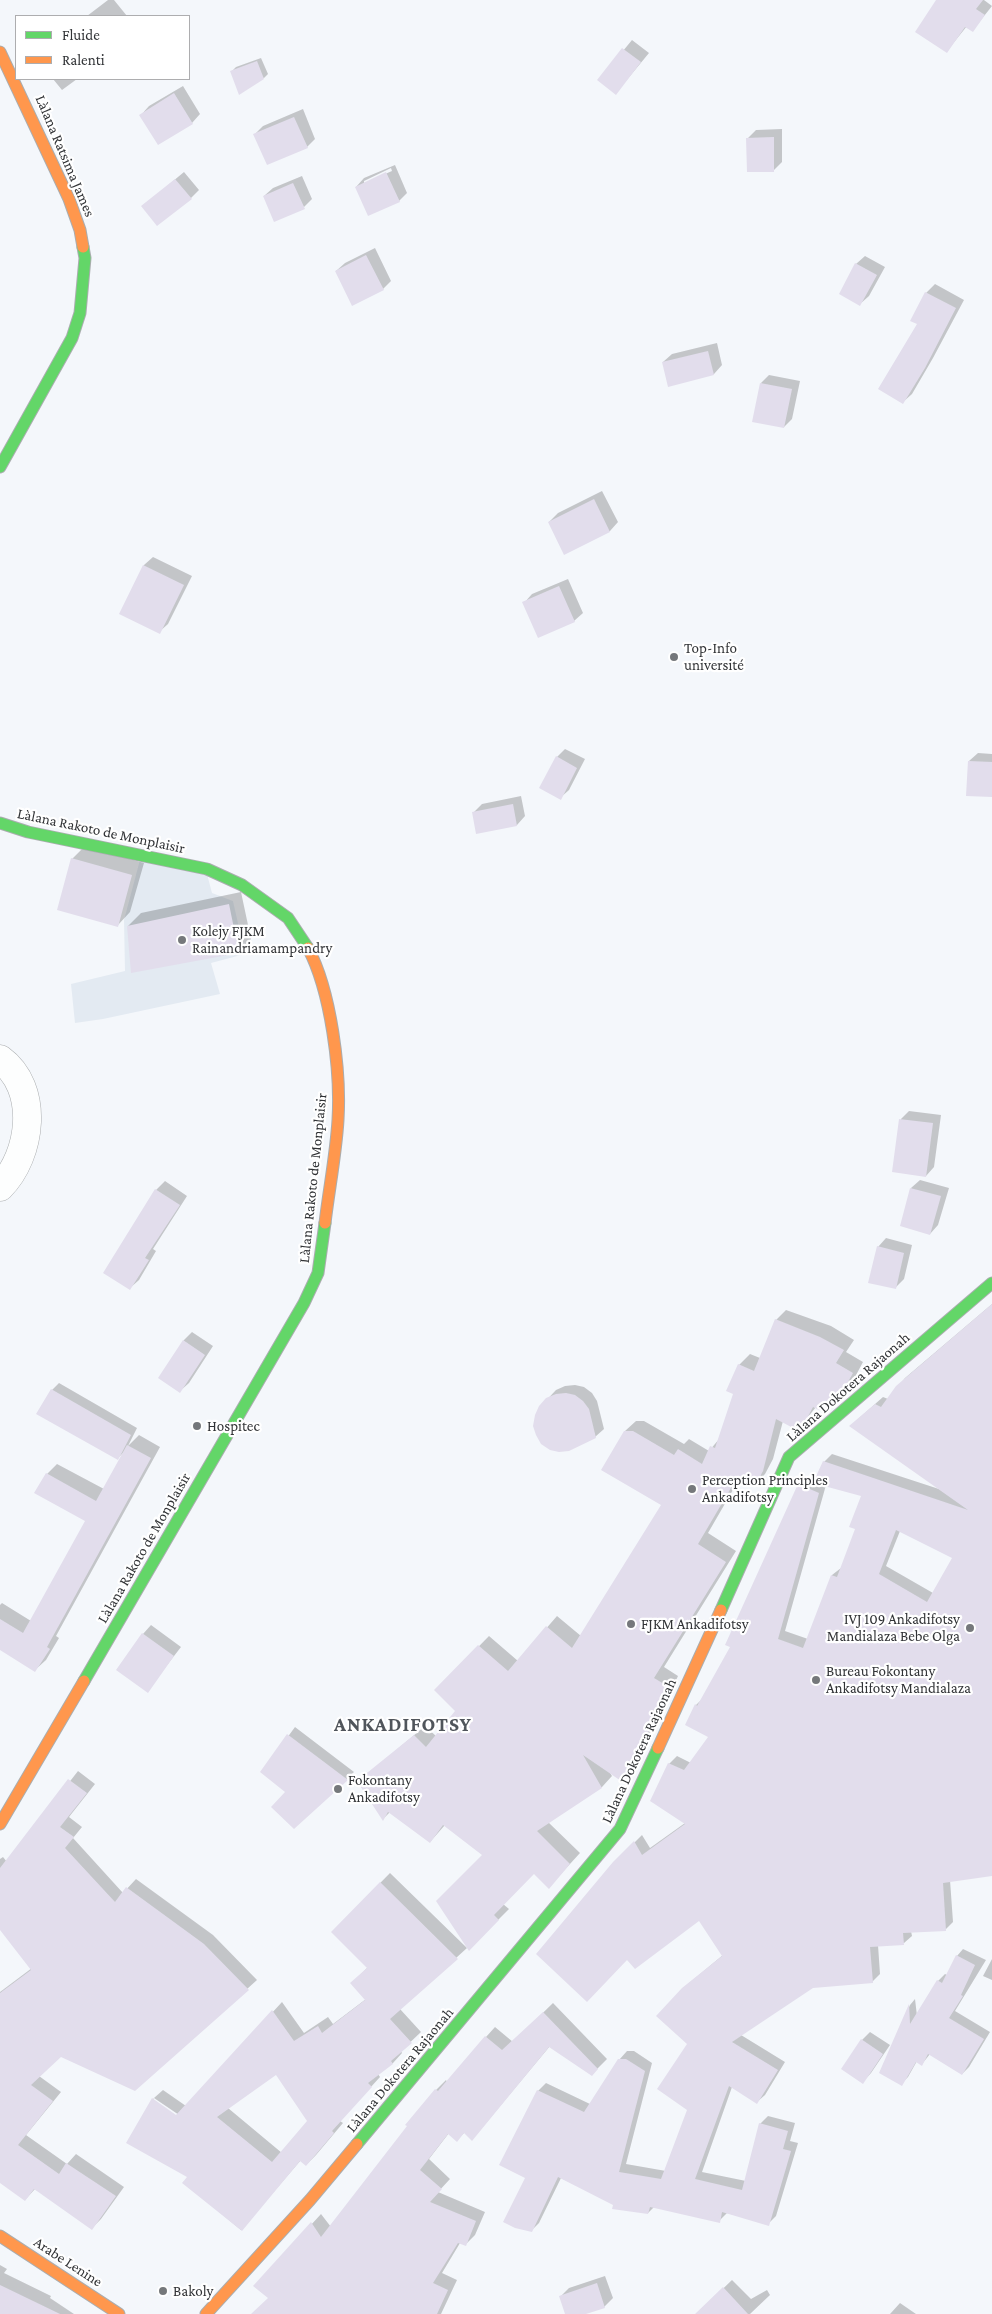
<!DOCTYPE html>
<html>
<head>
<meta charset="utf-8">
<style>
	body { margin:0 }
	#map { position:relative; width:992px; height:2314px; overflow:hidden; background:#f4f7fb; font-family:"Crimson Pro",serif }
	canvas { display:block }
	.legend { position:absolute; left:15px; top:15px; width:175px; height:65px; box-sizing:border-box; background:#fff; border:1px solid #adadaf; margin:0; padding:6px 9px; list-style:none; font-size:15px; color:#313336 }
	.legend li { display:flex; align-items:center; gap:10px; height:25px }
	.legend b { width:25px; border:1px solid #adadaf }
</style>
</head>
<body>
<div id="map">
<canvas width="992" height="2314"></canvas>
<ul class="legend">
<li><b style="height:6px;background:#63d668"></b>Fluide</li>
<li><b style="height:6px;background:#ff974d"></b>Ralenti</li>
</ul>
</div>
<script>
const c = document.querySelector('canvas').getContext('2d');
c.lineJoin = 'round';
function fillPath(path, color) { c.fillStyle = color; c.fill(path, 'evenodd'); }
function strokePath(path, color, width, dash) { c.strokeStyle = color; c.lineWidth = width; c.lineCap = dash ? 'butt' : 'round'; c.setLineDash(dash || []); c.stroke(path); }
function label(font, color, halo, rows, align = 'center') {
  c.font = font + ' "Crimson Pro",serif'; c.lineWidth = 4.5; c.setLineDash([]); c.textBaseline = 'middle'; c.strokeStyle = halo; c.fillStyle = color; for (const [text, x, y, turn = 0] of rows) {
    c.save(); c.translate(x, y); c.rotate((+turn || 0) * Math.PI / 180); c.textAlign = isNaN(turn) ? turn : align; if (halo) c.strokeText(text, 0, 0); c.fillText(text, 0, 0); c.restore();
  }
}
const built = new Path2D(`
	M142 852 207 874 212 893 233 901 245 954 211 963 220 994 103 1019 75 1023 71 984 125 971 124 920Z`);
const shadow = new Path2D(`
	M108 0H114L127 16H87Z
	M938 0H984L992 6 973 30 967 26 947 51Z
	M632 40 649 53 616 93 599 80Z
	M261 58 268 74 264 78 232 71 236 67Z
	M53 79H77L62 90Z
	M183 86 200 114 192 123 141 115 149 106Z
	M303 109 315 139 307 147 255 134 263 126Z
	M782 129V162L774 170 747 139 756 130Z
	M395 165 407 193 399 201 356 187 364 178ZM391 168 392 171 364 183V181Z
	M184 172 199 190 191 198 143 206Z
	M302 176 312 199 304 207 264 196 273 188Z
	M375 248 391 281 383 289 336 271 345 263Z
	M865 256 885 267 869 296 860 304 856 264Z
	M935 284 964 300 933 358 912 394 903 402 926 293Z
	M717 343 722 365 714 374 669 385 663 362 672 354Z
	M769 375 800 381 792 419 784 427 761 383Z
	M602 491 618 522 610 531 565 553 549 522 558 513Z
	M153 557 192 576 168 624 159 632 121 613 144 565Z
	M568 579 583 613 574 621 524 603 532 594Z
	M565 749 585 759 569 790 560 798 557 757Z
	M978 753 992 754V796L969 761Z
	M521 796 525 816 517 825 477 833 473 813 482 804Z
	M85 846 144 863 130 912 118 925 72 859Z
	M241 892 251 939 239 952 128 926 141 913Z
	M909 1111 941 1115 934 1167 926 1176 894 1171 901 1119Z
	M920 1180 949 1188 938 1225 930 1234 911 1188Z
	M165 1181 187 1196 153 1249 156 1251 139 1280 130 1288 104 1273 156 1190Z
	M886 1238 912 1245 904 1279 895 1288 878 1247Z
	M992 1304V1875L950 1880 953 1922 945 1930 911 1931 912 1936 904 1943 878 1945 880 1974 872 1982 812 1987 741 2035 785 2062 765 2095 757 2102 732 2087 702 2172 746 2181 760 2124 768 2116 795 2123 790 2141 798 2143 776 2216 768 2224 727 2213 719 2221 654 2207 648 2213 614 2204 561 2178 539 2223 531 2231 527 2178 538 2091 546 2083 590 2104 619 2060 627 2051H634L652 2063 626 2164 666 2171 689 2109 688 2044 682 1989 723 1955 699 1919 614 1863 642 1835 650 1848 685 1823 669 1764 677 1756 691 1763 710 1737 696 1705 702 1699 732 1647 799 1485 807 1477 815 1481 824 1462 832 1454 942 1490 858 1419 883 1397 888 1399 905 1378ZM826 1485 863 1495 857 1528 841 1568 832 1575 808 1639 785 1631ZM900 1531 954 1557 933 1593 886 1566Z
	M786 1310 831 1326 854 1340 846 1352 863 1362 855 1377 843 1388 816 1407 803 1423 783 1421 773 1459 765 1474 755 1484 741 1476 708 1533 736 1551 664 1667 678 1676 634 1771 624 1781 609 1771 612 1776 602 1787 548 1822 580 1853 549 1887 534 1872 503 1904 509 1909 469 1949 483 1855 445 1825 430 1842 390 1812 383 1819 358 1782 425 1726 436 1736 457 1711 436 1690 489 1636 518 1661 557 1616 581 1636 663 1505 625 1431 636 1421H644L684 1444 689 1439 709 1451 720 1438 735 1393 739 1365 750 1354 760 1358 776 1320Z
	M192 1332 213 1346 189 1383 180 1391 160 1378 184 1340Z
	M59 1383 137 1428 128 1446 139 1435 160 1447 56 1636 59 1638 46 1660 35 1670 0 1649V1605L2 1603 31 1621 87 1520 47 1474 57 1464 104 1489 124 1452 118 1458 52 1390Z
	M575 1385 584 1387 592 1393 597 1401 604 1429 595 1437 540 1407 556 1390 565 1386Z
	M151 1625 181 1647 147 1691 143 1634Z
	M295 1727 354 1772 294 1827 287 1792 262 1772Z
	M78 1771 95 1784 69 1817 82 1827 73 1838 123 1893 136 1879 213 1935 257 1980 135 2090 61 2056 39 2076 61 2092 26 2135 67 2164 76 2154 124 2187 101 2219 92 2228 35 2189 25 2200 0 2182V1992L32 1968 0 1927V1859L3 1857 7 1862Z
	M390 1873 467 1948 400 2009 421 2032 401 2051 402 2053 393 2063 378 2074 380 2077 340 2121 343 2123 316 2155 306 2165 301 2160 241 2230 184 2183 189 2177 128 2143 154 2098V2101L181 2119 182 2117 154 2098 163 2090 186 2106 282 2002 304 2033 328 2017 333 2024 366 1999 352 1983 368 1967 332 1932ZM276 2073 309 2121 282 2153 228 2108Z
	M963 1949 986 1960 955 2011 990 2032 969 2067 962 2074 930 2054 922 2064 917 2061 908 2077 901 2084 880 2072 910 2005 915 1999 917 2016 938 1981 945 1974 947 1975 957 1956Z
	M992 1959V1980L983 1976Z
	M553 2003 607 2059 592 2074 550 2046 481 2129 465 2132 457 2140 449 2133 429 2159 450 2179 438 2192 485 2212 475 2235 465 2245 460 2243 442 2273 457 2280 441 2314H252L269 2298 255 2286 321 2214 331 2227 436 2090 446 2080 447 2082 486 2037 495 2027 513 2042Z
	M870 2032 890 2045 871 2073 863 2082 862 2040Z
	M0 2265 7 2269 4 2273 51 2296 50 2298 74 2314H0Z
	M605 2276 613 2298 604 2307 582 2314H567L561 2296 569 2288Z
	M732 2280 751 2299 767 2290 770 2295 750 2314H707L702 2309Z
	M900 2303 916 2314H890Z`);
const building = new Path2D(`
	M936 0H983L976 9 985 15 973 32 965 27 947 53 915 32Z
	M622 48 641 62 616 95 597 80Z
	M257 61 264 79 239 95 230 71Z
	M174 93 193 124 158 145 139 115Z
	M294 117 308 148 267 165 253 134Z
	M774 137V172H747L746 138Z
	M386 172 400 202 368 216 355 187Z
	M175 179 192 199 157 226 141 206Z
	M293 183 305 209 274 222 263 196Z
	M366 255 384 290 352 306 335 271Z
	M855 263 877 275 860 306 839 294Z
	M925 292 956 308 925 368 903 404 878 389 917 324 910 321Z
	M708 351 714 375 668 387 662 362Z
	M760 383 792 389 784 428 752 422Z
	M594 499 610 532 564 555 548 522Z
	M143 565 184 585 160 634 119 614Z
	M559 586 575 622 538 638 522 602Z
	M556 756 577 768 561 800 539 788Z
	M968 761 992 762V797L966 796Z
	M513 804 517 826 476 834 472 812Z
	M71 858 132 875 118 927 57 910Z
	M229 904 239 953 131 973 127 926Z
	M899 1119 933 1123 926 1177 892 1172Z
	M910 1188 941 1196 930 1235 900 1226Z
	M155 1189 180 1205 145 1258 149 1260 130 1290 103 1273Z
	M877 1246 904 1253 896 1289 868 1283Z
	M992 1304V1876L943 1883 946 1931 903 1933 904 1945 870 1947 873 1983 813 1988 732 2042 778 2070 757 2104 729 2086 695 2179 742 2190 759 2123 788 2131 783 2149 791 2151 769 2226 722 2212 720 2223 650 2207 648 2214 612 2209 613 2205 558 2177 532 2232 515 2228 503 2222 525 2178 499 2165 537 2090 584 2112 618 2059H626L645 2071 619 2172 661 2179 687 2110 657 2089 687 2044 656 2016 682 1988 722 1956 699 1921 635 1969 627 1960 587 2002 536 1954 613 1862 634 1841 642 1855 685 1824 650 1801 668 1763 684 1770 708 1737 685 1725 695 1704 697 1706 730 1647 725 1645 798 1484 819 1493 778 1639 803 1648 831 1575 837 1577 855 1529 849 1527 861 1496 813 1483 823 1461 968 1510 849 1426 875 1404 881 1407 896 1386ZM896 1530 952 1558 927 1602 879 1574Z
	M775 1319 820 1337 844 1350 836 1363 853 1373 844 1389 819 1410 813 1407 804 1424 797 1430 776 1419 763 1471 755 1486 738 1476 698 1544 726 1562 654 1678 669 1687 624 1783 583 1755 602 1788 537 1831 570 1864 549 1889 534 1874 494 1915 499 1920 469 1951 436 1901 482 1855 443 1825 430 1843 388 1812 383 1821 357 1781 414 1735 426 1747 455 1711 434 1690 478 1645 508 1671 546 1626 572 1648 661 1505 601 1470 624 1431H633L674 1455 678 1449 702 1464 710 1446 715 1448 733 1394 726 1391 738 1364 754 1371Z
	M183 1340 205 1355 180 1393 158 1378Z
	M51 1389 131 1435 118 1460 36 1414Z
	M566 1393 575 1395 583 1401 589 1409 596 1438 569 1451 559 1452 550 1450 541 1444 536 1435 533 1426 535 1415 539 1406 546 1398 556 1394Z
	M127 1445 151 1458 47 1647 50 1649 35 1672 0 1650V1619L23 1633 85 1521 34 1493 46 1473 96 1501Z
	M142 1633 174 1656 148 1693 116 1670Z
	M287 1734 348 1780 294 1829 271 1807 285 1792 260 1772Z
	M68 1779 87 1793 60 1827 74 1837 65 1848 115 1902 126 1887 204 1944 249 1990 135 2091 61 2057 31 2085 53 2101 18 2145 59 2174 66 2163 116 2196 92 2230 34 2189 25 2201 0 2183V1993L31 1970 0 1930V1868Z
	M380 1882 458 1959 390 2019 412 2043 391 2061 393 2064 368 2083 372 2087 332 2131 334 2133 306 2166 300 2161 242 2231 182 2183 187 2177 126 2143 152 2098 176 2115 272 2010 294 2041 318 2026 322 2033 365 2000 350 1983 367 1968 331 1932ZM276 2075 307 2121 272 2162 217 2117Z
	M956 1955 975 1965 961 1995 963 1996 949 2018 984 2039 962 2075 928 2054 922 2066 916 2062 902 2086 879 2073 909 2004 910 2024 937 1980 942 1983Z
	M543 2012 598 2069 592 2076 549 2047 472 2141 464 2133 457 2142 448 2134 420 2170 442 2189 430 2202 476 2221 466 2246 458 2243 433 2283 448 2290 437 2314H251L268 2298 253 2286 311 2222 321 2237 407 2126 405 2125 435 2089 438 2091 485 2036 502 2050Z
	M861 2039 883 2054 863 2084 841 2069Z
	M597 2283 605 2308 586 2314H565L559 2296Z
	M0 2285 60 2314H0Z
	M723 2287 748 2314H695Z`);
const street = new Path2D(`
	M0 1059C40 1088 32 1155 0 1187`);
const fast = new Path2D(`
	M0 467 72 338 80 313 85 258 83 247
	M0 823 28 832 207 869 242 885 288 918 308 948
	M721 1610 789 1457 992 1283
	M84 1681 304 1303 318 1273 325 1223
	M357 2144 620 1829 658 1748`);
const slow = new Path2D(`
	M0 52 69 199 80 230 83 247
	M308 948C331 991 341 1071 338 1120 336 1154 329 1189 325 1223
	M658 1748 721 1610
	M0 1824 84 1681
	M0 2236 119 2314
	M206 2314 310 2200 357 2144`);
const markers = [
	[674,657,5,"#75787b"],
	[182,940,5,"#75787b"],
	[197,1426,5,"#75787b"],
	[692,1489,5,"#75787b"],
	[631,1624,5,"#75787b"],
	[970,1628,5,"#75787b"],
	[816,1680,5,"#75787b"],
	[338,1789,5,"#75787b"],
	[163,2291,5,"#75787b"]
];
const streetNames = [
	["Làlana Ratsima James",65,156,67],
	["Làlana Rakoto de Monplaisir",101,831,12],
	["Làlana Rakoto de Monplaisir",313,1178,-84],
	["Làlana Dokotera Rajaonah",848,1387,-41],
	["Làlana Rakoto de Monplaisir",144,1548,-60],
	["Làlana Dokotera Rajaonah",639,1751,-65],
	["Làlana Dokotera Rajaonah",400,2070,-50],
	["Arabe Lenine",68,2262,33]
];
const poiNames = [
	["Top-Info",684,648],
	["université",684,665],
	["Kolejy FJKM",192,931],
	["Rainandriamampandry",192,948],
	["Hospitec",207,1426],
	["Perception Principles",702,1480],
	["Ankadifotsy",702,1497],
	["IVJ 109 Ankadifotsy",960,1619,"right"],
	["Mandialaza Bebe Olga",960,1636,"right"],
	["FJKM Ankadifotsy",641,1624],
	["Bureau Fokontany",826,1671],
	["Ankadifotsy Mandialaza",826,1688],
	["Fokontany",348,1780],
	["Ankadifotsy",348,1797],
	["Bakoly",173,2291]
];
const districtNames = [
	["ANKADIFOTSY",403,1725]
];
fillPath(built, '#e3eaf2');
fillPath(shadow, '#0003');
fillPath(building, '#e2ddec');
strokePath(street, '#aaadaf', 29);
strokePath(fast, '#aaadaf', 13);
strokePath(slow, '#aaadaf', 13);
strokePath(street, '#fdfefe', 28);
strokePath(fast, '#63d668', 11);
strokePath(slow, '#ff974d', 11);
for (const [x, y, r, color] of markers) { const dot = new Path2D(); dot.arc(x, y, r, 0, 2 * Math.PI); c.fillStyle = color; c.fill(dot); strokePath(dot, '#fff', 2); }
label('15px', '#313336', '#fff', streetNames);
label('15px', '#313336', '#fff', poiNames, 'left');
c.letterSpacing = '1px';
label('bold 20px', '#50555b', '#fff', districtNames);
c.letterSpacing = '0px';
</script>
</body>
</html>
